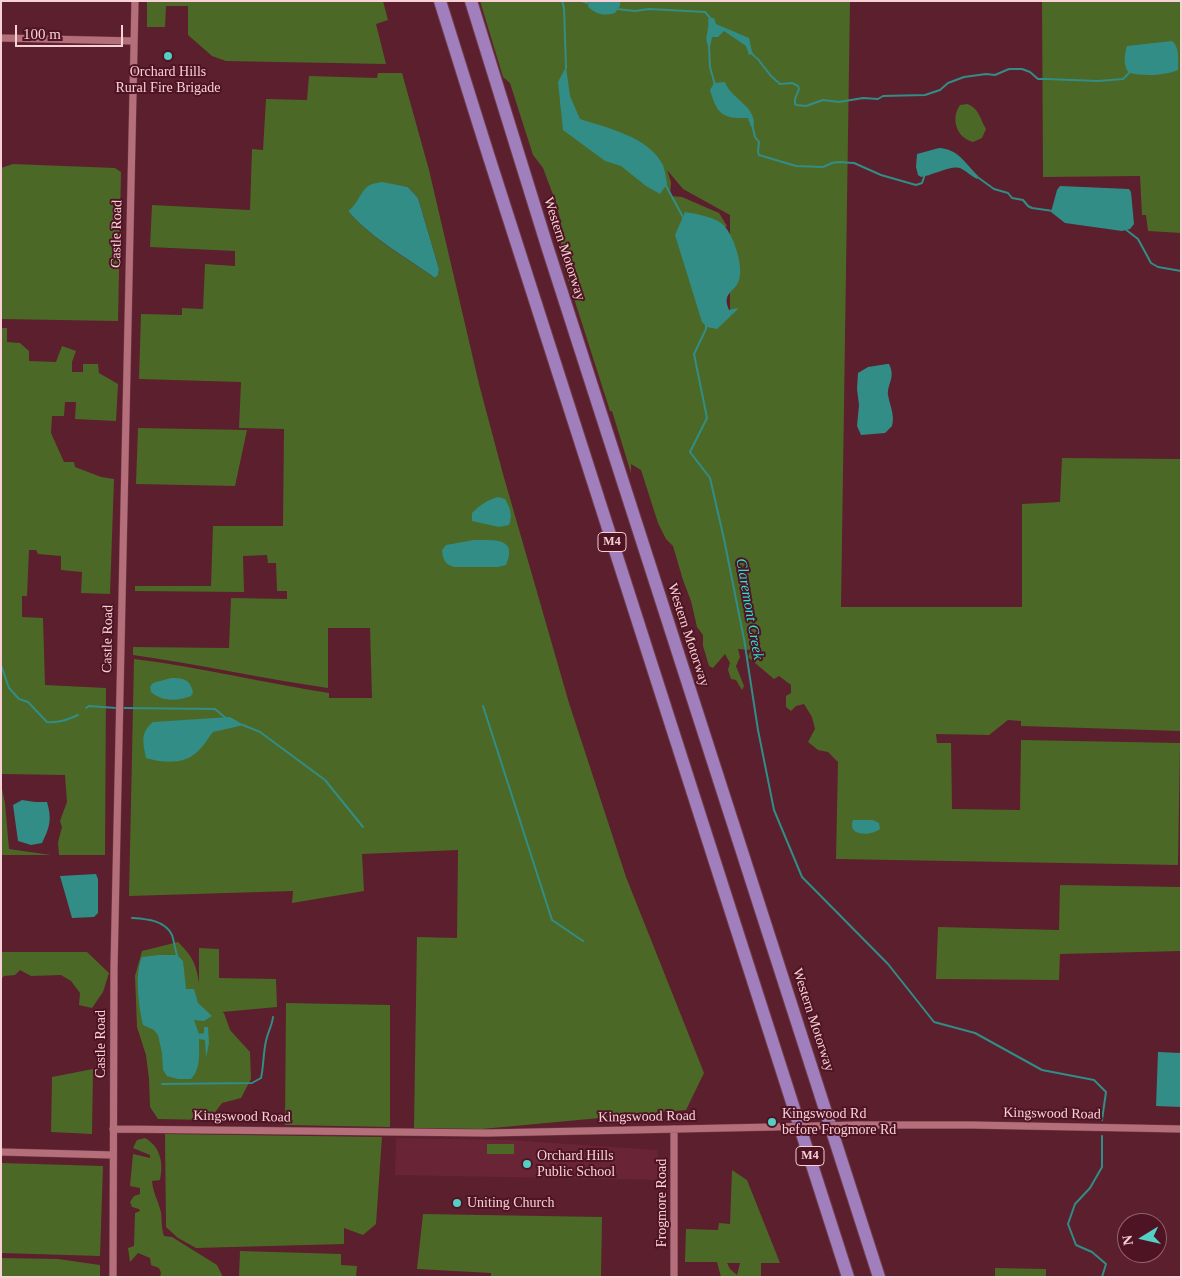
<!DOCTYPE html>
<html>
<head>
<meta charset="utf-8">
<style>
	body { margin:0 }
	#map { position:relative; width:1182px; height:1278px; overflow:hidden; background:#5b1f2d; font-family:"Times New Roman",serif }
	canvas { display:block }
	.frame { position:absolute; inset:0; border:2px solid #f8d1d6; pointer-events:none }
	.north { position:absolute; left:1117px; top:1213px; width:50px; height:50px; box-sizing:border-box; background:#4f1424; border:1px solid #93606b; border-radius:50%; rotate:261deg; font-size:14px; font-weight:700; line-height:20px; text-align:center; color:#f8d1d6 }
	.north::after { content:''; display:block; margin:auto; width:18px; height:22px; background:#55cec5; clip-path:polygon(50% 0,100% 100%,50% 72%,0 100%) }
	.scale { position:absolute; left:15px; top:25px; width:108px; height:22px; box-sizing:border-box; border:2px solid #f8d1d6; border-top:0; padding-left:6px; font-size:15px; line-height:18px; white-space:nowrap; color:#f8d1d6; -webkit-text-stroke:4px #4f1424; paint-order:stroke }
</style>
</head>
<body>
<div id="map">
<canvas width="1182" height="1278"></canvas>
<div class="frame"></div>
<div class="north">N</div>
<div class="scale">100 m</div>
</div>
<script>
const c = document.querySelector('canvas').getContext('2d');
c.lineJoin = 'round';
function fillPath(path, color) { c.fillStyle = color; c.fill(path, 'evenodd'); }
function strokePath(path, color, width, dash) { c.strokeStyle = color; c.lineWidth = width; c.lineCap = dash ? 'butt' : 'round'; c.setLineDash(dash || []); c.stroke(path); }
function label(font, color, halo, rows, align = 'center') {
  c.font = font + ' "Times New Roman",serif'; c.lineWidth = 4; c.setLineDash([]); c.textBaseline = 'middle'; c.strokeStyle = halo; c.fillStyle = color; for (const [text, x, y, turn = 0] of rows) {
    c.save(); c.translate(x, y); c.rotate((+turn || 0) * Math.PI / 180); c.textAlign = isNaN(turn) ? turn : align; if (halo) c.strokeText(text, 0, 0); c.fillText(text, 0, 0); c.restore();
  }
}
const built = new Path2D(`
	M396 1138 510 1140 657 1150 661 1180 395 1175Z`);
const green = new Path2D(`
	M147 1H383L388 20 376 24 386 64 226 61 212 56 188 35V6H166L165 27H147Z
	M480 1H850L841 607H1022V504L1060 502 1062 458 1181 459V731L1021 726V721L1008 720 989 735 936 734 937 743H951L952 809 1020 810 1021 740 1180 743 1178 865 836 859 838 762 828 752 818 750 808 742 815 729 812 717 804 704 796 706 791 711 786 707V696L791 693V685L779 676 774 679 748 657 751 650 738 649 740 657 736 666 744 686 742 690 736 680 731 679 728 670 730 663 725 654 713 668 709 666 703 646V635L697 627 691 601 683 580 673 546 666 539 658 523 641 470 631 464V473L612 411H610L563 264 556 237 561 248V222L555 200 543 168 533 155 510 83 503 77ZM667 170 683 189 730 215V317L696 223 718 231 727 226 719 213 682 197 670 196 671 182Z
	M1042 1H1181V233L1148 231 1146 215H1142L1140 176 1043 177Z
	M378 73H402L429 170 479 384 503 474 569 703 626 877 704 1073 686 1110 482 1129 414 1128 417 937 457 938 458 850 362 854 364 891 292 903 293 891 129 896 134 659C200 667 264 683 329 693V698H372L370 628H328V688C263 679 199 664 133 655V647L229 648 231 598 287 599V591H277L276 563H268L267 555 243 556 244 592 135 591V586H211L213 526H283L284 429 239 428 241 382 139 379 141 314 182 315V308L203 309 205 264 235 266V251L150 247 152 205 250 210 252 149 263 150 266 99 307 100 309 76 377 78ZM395 185 408 187 418 198 439 269 438 275 435 278C405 257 372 239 348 211Z
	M967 104C979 108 980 119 986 129L982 138 973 142C957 138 950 119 960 105Z
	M13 164 115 168 121 172 118 321 1 319V168Z
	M1 328H7V342L20 343 29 351V361L56 362 62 346 76 351 72 362V372H83V364H98L99 373 118 384 116 421 75 419 76 402H65L64 416H52L51 433 64 462H74L75 467 101 477 114 479 110 594 81 593 82 572 61 570V556L38 554 36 550H29L27 596H22V617L43 618 45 685 106 688 105 855H59L58 842 62 827 60 821 67 802 65 775 1 774Z
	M138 428 247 430 235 486 136 484Z
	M1 784 5 803 9 849 51 855H1Z
	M1060 885 1181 887V951L1060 954 1059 980 936 979 938 927 1059 930Z
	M178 942C192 956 196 963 199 983V948L219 949V978L276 979 277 1007 222 1012 224 1013 230 1030 250 1052 251 1079 241 1098 222 1103 209 1120 158 1119 150 1107 149 1079 146 1055 137 1027 135 976 142 951Z
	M1 952H87L109 973 103 992 92 1008 79 1005 80 993 71 981 61 975 31 976 20 970 15 975 4 976 1 979Z
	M286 1003 390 1005V1127L285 1125Z
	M93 1069 92 1134 51 1132 52 1077Z
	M165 1134 382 1137 376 1224 363 1235 344 1228V1244L196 1248 178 1238 166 1227Z
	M145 1138C160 1146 164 1163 160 1180L152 1181C153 1193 158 1200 161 1212 162 1220 161 1227 164 1236L172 1237 217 1265 223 1277H160L161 1273 159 1268 151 1265 150 1258 138 1253 130 1262 128 1248 134 1246 135 1213 140 1211 139 1209 132 1207 130 1202 134 1196 140 1194V1188L130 1186 133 1154 150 1158V1155L133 1148 137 1140Z
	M487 1144H514V1154H487Z
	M1 1163 103 1166 100 1256 1 1253Z
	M732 1170 747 1180 780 1263H761V1277H721L717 1262H685L686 1229 718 1230 719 1223 730 1224ZM727 1263H740L737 1275 730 1269Z
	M423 1214 602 1217 601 1277H491V1273L417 1269Z
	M240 1251 341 1254V1265L357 1266 356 1277H239Z
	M1 1258 58 1259 100 1265V1277H1Z
	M995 1268 1046 1269V1277H995Z`);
const water = new Path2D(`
	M590 1H620V6L615 13C603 16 598 15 588 7Z
	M714 18 716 24 749 38 752 52 758 59 755 58 751 54 749 55 746 46 724 31 718 37H712L710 47H709C703 37 710 31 708 19Z
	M1172 41C1180 47 1178 60 1178 70 1165 76 1142 76 1129 73 1123 66 1124 55 1127 46Z
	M566 67 570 96 580 119C608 128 649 137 663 165 665 171 666 178 667 184L660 194 646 186 621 166 605 161 563 130 558 82Z
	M725 82C731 99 755 105 754 125L751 127 748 118C722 119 717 114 710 90L714 83Z
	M939 148C958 149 965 163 978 176L977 179C971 176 965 170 960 168 952 165 930 176 921 177L918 175 916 167 917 154Z
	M382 182 408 187 418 198 439 269 438 275 435 278C406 257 372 239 348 211 358 205 360 190 370 185 373 183 379 183 382 182Z
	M1060 186 1129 189 1131 192 1134 224 1130 229 1122 231 1065 223 1051 212 1057 190Z
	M685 212C697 214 710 216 721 223 733 231 744 267 739 280 735 293 721 292 729 310L738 308 737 310 717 329 707 327 702 322 675 235Z
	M887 364H889C896 378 887 384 888 395 890 406 895 415 892 426L885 433 861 435 857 426 859 405 857 389 858 373 868 367Z
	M498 497 505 499C510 508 513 515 509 525L499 527 472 521V513C480 505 487 500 498 497Z
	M474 540C494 540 518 537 506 565L498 567H454C444 564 443 559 442 550L446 545Z
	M171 678C183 678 190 679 193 692L191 696C178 701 162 702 151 692L150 687 153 683Z
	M230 717 244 725 213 732C208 738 204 746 198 751 185 765 163 763 146 758 143 742 140 733 153 722Z
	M22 800 35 802H47C52 819 50 827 42 843L31 845 18 841 13 805Z
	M853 820H873L879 823 880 829C871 836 847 837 853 820Z
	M96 874 98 879V913L94 917 72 918 60 876Z
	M159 955H177L183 961 186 989H194L198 1003 212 1016 204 1021 194 1020 199 1034 204 1033V1027H208L209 1043 206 1058 205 1040 199 1039C199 1053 201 1069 191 1079H178L167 1076 163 1070 162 1053 158 1035 154 1030 143 1025C139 1008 134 974 142 957Z
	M1158 1052 1181 1053V1107L1156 1106Z`);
const stream = new Path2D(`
	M562 1 564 8 566 68
	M582 1 590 4
	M617 9 635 11 649 9 705 12 711 19
	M709 46 710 67 715 85
	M757 58 771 76 780 84 792 83 798 86 799 89 795 99V104L796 105 806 106 823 100 839 102 863 98 878 99 883 96 925 95 940 90 948 83 964 77 986 74 995 75 1009 69H1022L1030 72 1038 79H1046L1098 81 1123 79 1129 73
	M752 124 755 137 759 142 758 152 759 155 796 166 823 167 832 163 838 162 854 163 881 175 916 185 922 183 925 174
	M976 176 994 189 1008 193 1012 198 1023 200 1028 206 1032 208 1053 211
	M665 184 683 217
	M1125 229 1138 239 1151 263 1158 267 1181 271
	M706 324V329L694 354 707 418 690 452 710 478 724 539 744 639 758 730 774 810 802 877 888 964 934 1022 975 1033 1042 1070 1094 1080 1106 1092 1102 1120
	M1 665 9 688 19 699 28 702 47 722C59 723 67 720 78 715
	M483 706 552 920 583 941
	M86 708 89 706 116 708
	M124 708 215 709 227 719
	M243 725 260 732 325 780 363 827
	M132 918C146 919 165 920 172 935 174 941 175 949 177 955
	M162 1084 252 1083 261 1078C264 1065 263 1050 267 1037 269 1030 272 1025 273 1017
	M1102 1136V1167L1090 1188 1075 1204 1068 1224 1076 1245 1092 1252 1106 1264 1102 1277`);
const minor = new Path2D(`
	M1 38 134 41
	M857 1125H972L1181 1129
	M113 1129 488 1133 773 1127
	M1 1152 113 1155
	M113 1277 114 967 135 1
	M674 1277V1129`);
const motorway = new Path2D(`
	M440 1 488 154 848 1277
	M471 1 547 246 879 1277`);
const minorBridge = new Path2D(`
	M773 1127 857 1125`);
const markers = [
	[168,56,5,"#55cec5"],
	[772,1122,5,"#55cec5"],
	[527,1164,5,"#55cec5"],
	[457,1203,5,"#55cec5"]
];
const shields = [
	[612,542,28],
	[810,1156,28]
];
const shieldNames = [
	["M4",612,542],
	["M4",810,1156]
];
const poiNames = [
	["Orchard Hills",168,72,"center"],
	["Rural Fire Brigade",168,88,"center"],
	["Kingswood Rd",782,1114],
	["before Frogmore Rd",782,1130],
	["Orchard Hills",537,1156],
	["Public School",537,1172],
	["Uniting Church",467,1203]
];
const streetNames = [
	["Castle Road",117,234,-89],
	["Western Motorway",564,249,72],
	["Western Motorway",688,635,72],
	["Castle Road",108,639,-89],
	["Western Motorway",813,1020,72],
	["Castle Road",101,1044,-90],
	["Kingswood Road",1052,1114,1],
	["Kingswood Road",242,1117,1],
	["Kingswood Road",647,1117,-1],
	["Frogmore Road",662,1203,-90]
];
const waterNames = [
	["Claremont Creek",749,609,80]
];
fillPath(built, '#692535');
fillPath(green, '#4c6826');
fillPath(water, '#318d86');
strokePath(stream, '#318d86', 2);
strokePath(minor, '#723d4c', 8);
strokePath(motorway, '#723d4c', 14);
strokePath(minor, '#b56f7b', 7);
strokePath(motorway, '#a07fbc', 12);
strokePath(minorBridge, '#723d4c', 8, []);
strokePath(minorBridge, '#b56f7b', 7);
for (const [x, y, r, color] of markers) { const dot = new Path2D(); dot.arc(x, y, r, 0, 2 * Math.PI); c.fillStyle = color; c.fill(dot); strokePath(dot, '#4f1424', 2); }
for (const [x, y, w] of shields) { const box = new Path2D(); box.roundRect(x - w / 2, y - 9.5, w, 19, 4); c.fillStyle = '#4f1424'; c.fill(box); strokePath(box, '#f8d1d6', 1); }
label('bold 12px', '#f8d1d6', null, shieldNames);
label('14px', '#f8d1d6', '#4f1424', poiNames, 'left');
label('14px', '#f8d1d6', '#4f1424', streetNames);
label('italic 15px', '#27e1d6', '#4f1424', waterNames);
</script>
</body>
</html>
